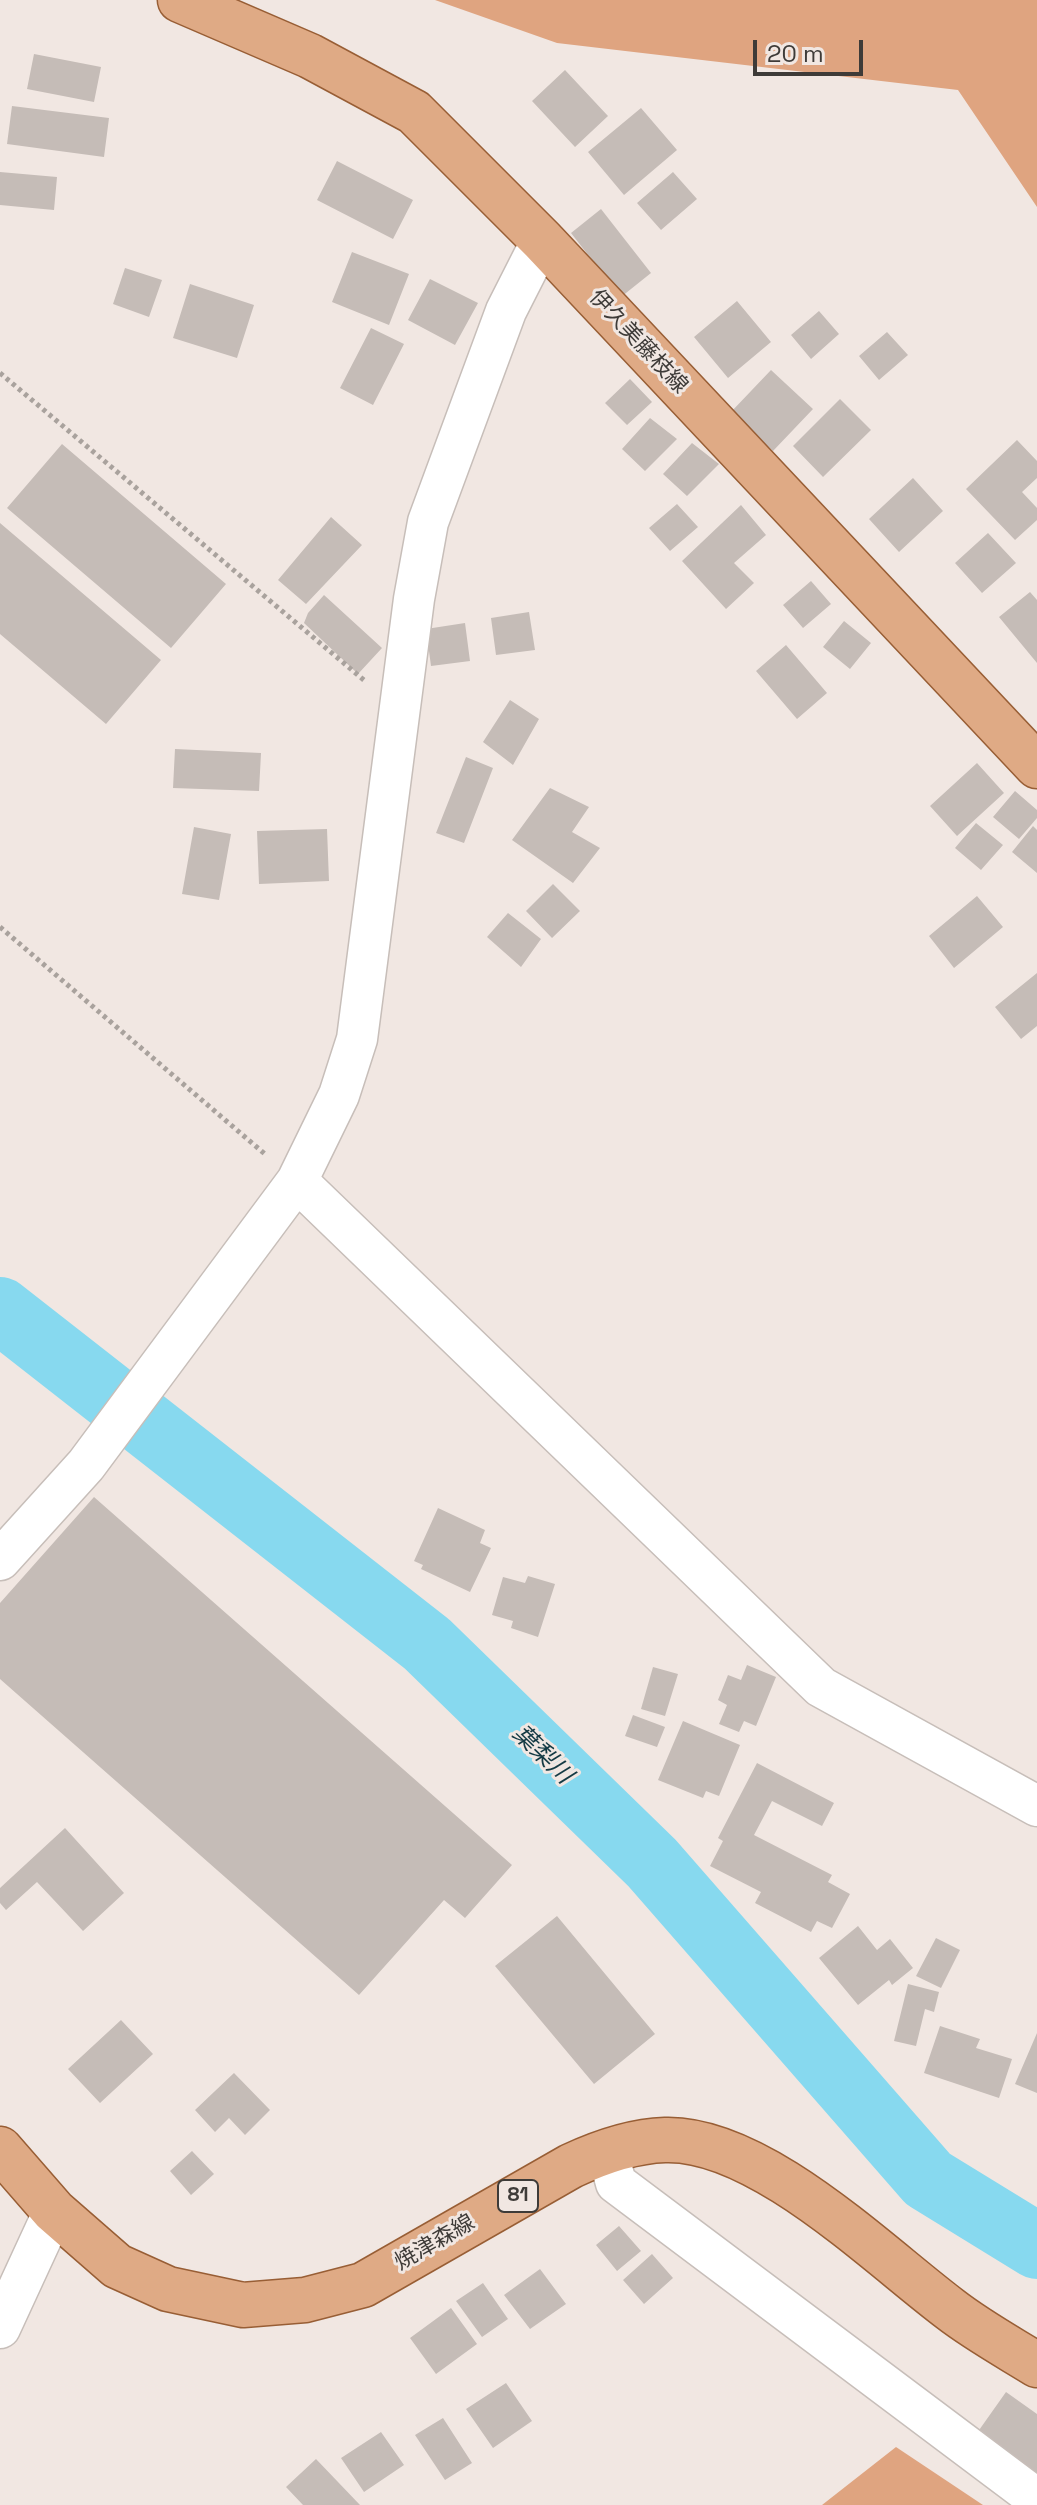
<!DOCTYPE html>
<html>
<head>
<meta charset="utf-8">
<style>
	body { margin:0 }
	#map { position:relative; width:1037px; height:2505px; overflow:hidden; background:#f1e7e2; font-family:"Space Grotesk",sans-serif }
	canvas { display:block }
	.scale { position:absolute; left:753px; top:40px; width:110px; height:36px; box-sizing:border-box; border:4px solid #3e3b38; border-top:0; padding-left:10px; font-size:24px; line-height:28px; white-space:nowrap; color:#3e3b38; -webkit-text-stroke:6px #f1e7e2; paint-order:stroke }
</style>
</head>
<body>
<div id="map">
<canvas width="1037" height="2505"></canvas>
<div class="scale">20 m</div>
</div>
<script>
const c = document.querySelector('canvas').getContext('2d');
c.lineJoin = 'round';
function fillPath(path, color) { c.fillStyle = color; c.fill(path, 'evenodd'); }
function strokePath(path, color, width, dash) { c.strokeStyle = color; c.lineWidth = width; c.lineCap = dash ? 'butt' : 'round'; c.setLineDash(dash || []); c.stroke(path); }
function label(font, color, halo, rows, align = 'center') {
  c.font = font + ' "Space Grotesk","Noto Sans JP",sans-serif'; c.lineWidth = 6; c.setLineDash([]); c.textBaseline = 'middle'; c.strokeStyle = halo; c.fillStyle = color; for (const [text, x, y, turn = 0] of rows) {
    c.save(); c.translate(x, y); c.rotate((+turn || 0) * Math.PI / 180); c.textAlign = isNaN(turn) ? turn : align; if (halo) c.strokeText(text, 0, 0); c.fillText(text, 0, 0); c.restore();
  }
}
const forest = new Path2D(`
	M435 0H1037V207L958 90 557 43Z
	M896 2447 983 2505H822Z`);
const river = new Path2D(`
	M0 1310 427 1644 652 1863 928 2179 1037 2246`);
const building = new Path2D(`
	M34 54 101 67 94 102 27 89Z
	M565 70 608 116 575 147 532 101Z
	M12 106 109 118 104 157 7 144Z
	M641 108 677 150 624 195 588 152Z
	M337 161 413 200 393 239 317 200Z
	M0 172 57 177 54 210 0 205Z
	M673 172 697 199 661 230 637 203Z
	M601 209 651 273 621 297 571 233Z
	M352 252 409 274 389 325 332 302Z
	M125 268 162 280 149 317 113 304Z
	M430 279 478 303 455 345 408 320Z
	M190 284 254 305 237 358 173 338Z
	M737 301 771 342 728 378 694 337Z
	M819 311 839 334 811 359 791 335Z
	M371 328 404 344 373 405 340 388Z
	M887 332 908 355 879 380 859 356Z
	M771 370 813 409 773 451 731 412Z
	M630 379 652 402 627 425 605 403Z
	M840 399 871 430 823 477 793 446Z
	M650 418 677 439 645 471 622 449Z
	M1017 440 1037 461V478L1022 492 1037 508V520L1015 540 966 489Z
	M692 443 719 464 687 496 663 474Z
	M62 444 226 584 171 648 7 508Z
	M913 478 943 511 899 552 869 519Z
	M677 504 698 527 670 551 649 528Z
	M741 505 766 535 734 563 754 583 726 609 682 561Z
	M331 517 362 545 306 604 278 580Z
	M0 523 161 660 106 724 0 634Z
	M988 533 1016 563 982 593 955 563Z
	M811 581 831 604 803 628 783 605Z
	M1030 592 1037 600V663L999 617Z
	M324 595 382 648 358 674 304 623 308 613Z
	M529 612 535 650 496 655 491 618Z
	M844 621 871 643 850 669 823 647Z
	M465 623 470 661 431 666 426 629Z
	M786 645 827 693 797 719 756 671Z
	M510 700 539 719 513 765 483 742Z
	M175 749 261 753 259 791 173 788Z
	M466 757 493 768 464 843 436 833Z
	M977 763 1004 793 957 836 930 806Z
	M550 788 589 807 572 832 600 848 573 883 512 840Z
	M1015 791 1037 810V818L1019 839 993 817Z
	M976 823 1003 845 981 870 955 848Z
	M1033 826 1037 830V873L1012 852Z
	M194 827 231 834 219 900 182 894Z
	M327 829 329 881 259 884 257 831Z
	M553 884 580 911 552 938 526 911Z
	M977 896 1003 927 954 968 929 936Z
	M508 913 541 939 521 967 487 937Z
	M1037 973V1026L1021 1039 995 1007Z
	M94 1497 512 1865 465 1918 444 1900 359 1995 0 1679V1603Z
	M438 1508 485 1530 480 1543 491 1548 470 1592 421 1569 423 1565 414 1561Z
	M528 1576 555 1584 538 1637 511 1628 513 1621 492 1615 503 1577 525 1583Z
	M747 1665 776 1677 756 1726 744 1721 739 1732 719 1724 727 1705 718 1700 728 1675 741 1680Z
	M653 1667 678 1674 665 1716 641 1709Z
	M633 1715 665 1727 657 1747 625 1736Z
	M683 1721 740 1745 719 1796 706 1791 703 1798 658 1780Z
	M757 1763 834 1803 822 1826 772 1801 754 1835 832 1875 828 1882 850 1894 832 1928 817 1921 811 1932 755 1903 761 1892 710 1866 723 1841 718 1838Z
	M65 1828 124 1893 83 1931 37 1882 6 1910 0 1903V1888Z
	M557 1916 655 2034 594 2084 495 1966Z
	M858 1926 877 1950 890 1939 913 1968 892 1985 889 1980 858 2005 819 1958Z
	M936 1938 960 1950 941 1988 916 1976Z
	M908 1984 939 1992 934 2012 925 2009 916 2046 894 2041Z
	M121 2020 153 2054 100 2103 68 2069Z
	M940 2026 980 2039 976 2048 1012 2059 999 2098 924 2073Z
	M1037 2033V2093L1015 2084Z
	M234 2073 270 2110 245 2135 229 2118 215 2132 195 2110Z
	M192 2151 214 2174 191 2195 170 2171Z
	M619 2226 641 2251 617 2271 596 2245Z
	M652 2254 673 2278 644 2304 623 2280Z
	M540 2269 566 2304 530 2329 504 2295Z
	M483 2283 508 2319 482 2337 456 2301Z
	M451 2308 477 2344 436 2374 410 2338Z
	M506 2383 532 2421 493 2448 466 2409Z
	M1006 2392 1037 2414V2476L977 2433Z
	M443 2418 472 2463 445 2480 415 2435Z
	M381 2432 404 2465 364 2492 341 2458Z
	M316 2459 360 2505H303L286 2487Z`);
const path = new Path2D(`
	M0 373 365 681
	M0 927 266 1155`);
const minor = new Path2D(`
	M297 1181 821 1687 1037 1806
	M0 1560 86 1465 297 1181 339 1095 357 1039 414 599 428 522 506 311 542 240
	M607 2150 616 2183 1037 2499
	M0 2328 54 2211`);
const major = new Path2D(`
	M180 0 310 56 414 112 542 240 1037 766
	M0 2149 54 2211 117 2266 168 2289 243 2305 305 2300 363 2285 571 2166C601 2152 632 2141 665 2140 759 2137 877 2254 950 2309 977 2330 1008 2347 1037 2365`);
const shields = [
	[518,2196,40]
];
const shieldNames = [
	["81",518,2196]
];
const streetNames = [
	["伊久美藤枝線",638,342,47],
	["焼津森線",435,2243,-30]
];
const waterNames = [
	["葉梨川",542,1755,44]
];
fillPath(forest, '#dfa480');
strokePath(river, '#87d9ef', 66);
fillPath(building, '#c5bcb7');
strokePath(minor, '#c7beb9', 43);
strokePath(major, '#985e35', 47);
strokePath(path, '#a9a29d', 5, [4, 4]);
strokePath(minor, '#fff', 40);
strokePath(major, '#dfaa85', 44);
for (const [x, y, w] of shields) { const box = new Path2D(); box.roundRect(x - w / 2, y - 16, w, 32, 6); c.fillStyle = '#f1e7e2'; c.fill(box); strokePath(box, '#3e3b38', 2); }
label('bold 20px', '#3e3b38', null, shieldNames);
label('22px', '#3e3b38', '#f1e7e2', streetNames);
label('italic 24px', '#153b45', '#f1e7e2', waterNames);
</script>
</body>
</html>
